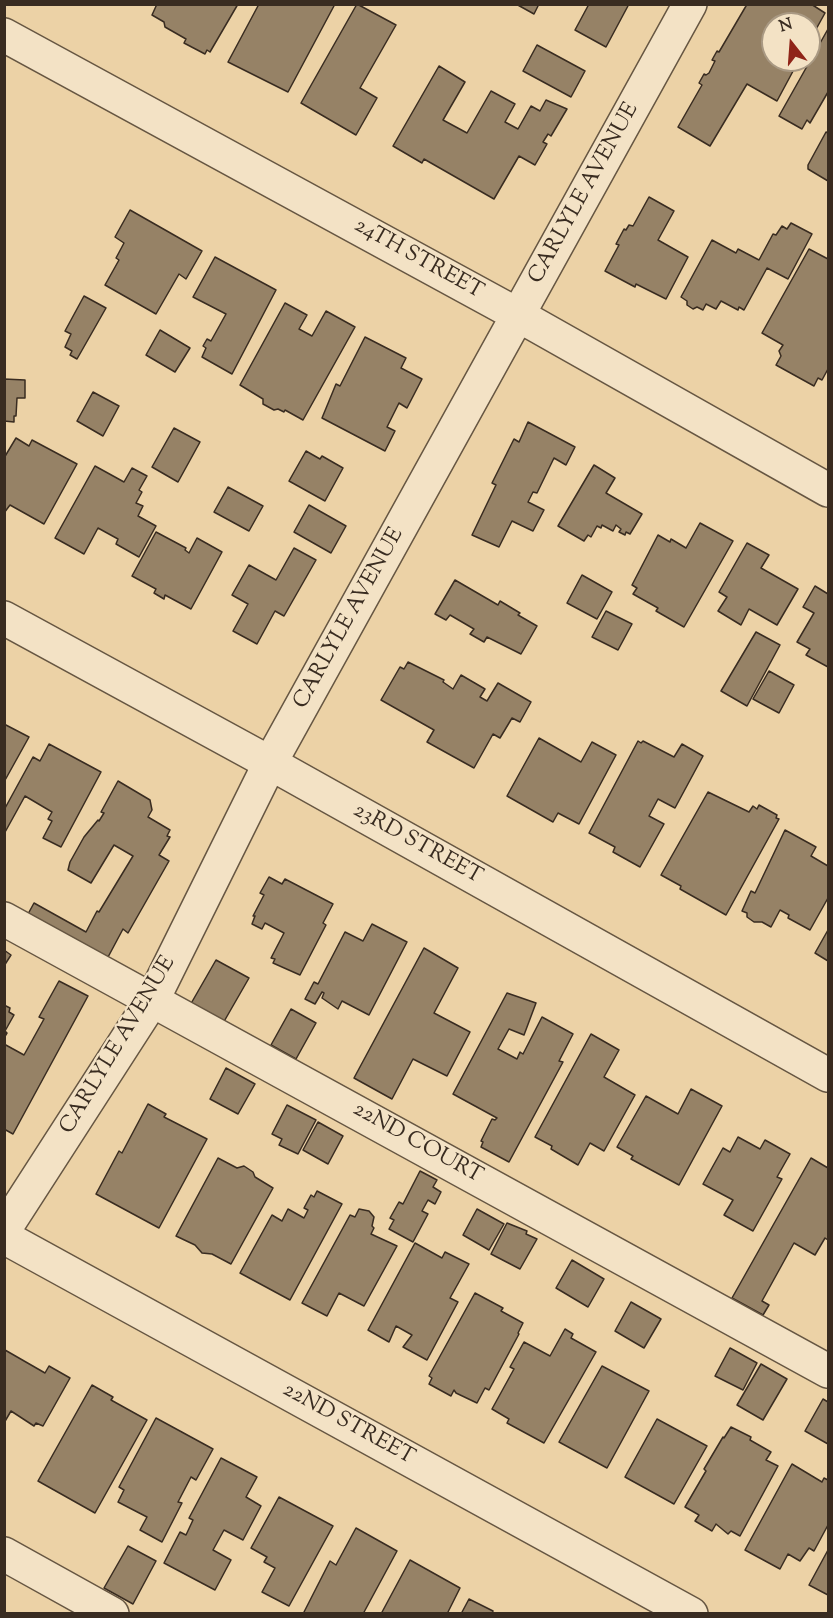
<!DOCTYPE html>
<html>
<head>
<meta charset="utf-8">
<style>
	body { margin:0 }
	#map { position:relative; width:833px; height:1618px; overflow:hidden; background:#ecd2a6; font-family:"Sorts Mill Goudy",serif }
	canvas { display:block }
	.frame { position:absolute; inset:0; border:6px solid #392c21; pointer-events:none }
	.north { position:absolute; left:761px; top:12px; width:60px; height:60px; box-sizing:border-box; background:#f3e2c5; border:2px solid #a99983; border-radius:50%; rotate:343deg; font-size:16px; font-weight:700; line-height:24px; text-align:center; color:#392c21 }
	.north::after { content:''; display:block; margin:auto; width:21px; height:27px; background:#8f2418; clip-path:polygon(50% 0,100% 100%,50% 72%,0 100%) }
</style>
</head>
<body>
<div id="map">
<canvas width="833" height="1618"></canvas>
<div class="frame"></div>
<div class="north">N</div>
</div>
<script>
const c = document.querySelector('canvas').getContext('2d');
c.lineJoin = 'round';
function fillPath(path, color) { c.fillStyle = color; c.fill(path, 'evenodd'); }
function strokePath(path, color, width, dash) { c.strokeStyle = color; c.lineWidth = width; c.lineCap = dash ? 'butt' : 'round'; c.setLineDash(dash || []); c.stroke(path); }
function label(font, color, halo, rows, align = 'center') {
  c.font = font + ' "Sorts Mill Goudy",serif'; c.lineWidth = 4.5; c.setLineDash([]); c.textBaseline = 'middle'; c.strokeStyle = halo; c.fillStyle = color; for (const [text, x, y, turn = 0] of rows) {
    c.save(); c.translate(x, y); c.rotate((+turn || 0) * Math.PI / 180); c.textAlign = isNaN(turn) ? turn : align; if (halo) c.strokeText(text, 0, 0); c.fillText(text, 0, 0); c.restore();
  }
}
const building = new Path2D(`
	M157 4H238L210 52 207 50 205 54 184 43 186 39 165 27 164 22 152 15Z
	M259 4H335L288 92 228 62Z
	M357 4 396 25 360 88 377 98 356 135 301 103Z
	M516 4H539L534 14Z
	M589 4H629L606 47 575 30Z
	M811 4 825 13 809 42V24H773V60H799L777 101 747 84 710 146 678 127 702 85 699 83 704 74 706 75 709 73 715 61 712 60 717 51 719 52 746 6 743 4Z
	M828 29V92L810 123 807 120 802 129 779 116Z
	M537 45 585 71 571 97 523 71Z
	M439 66 465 82 443 120 467 133 491 91 515 104 505 122 518 129 531 106 540 111 546 100 567 109 551 136 548 134 543 142 547 144 535 165 519 156 494 199 424 159 422 163 393 146Z
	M826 132 828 133V181L808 169V165Z
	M649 197 674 211 658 240 688 257 666 299 636 284 635 287 605 271 619 245 616 244 624 229 626 230 629 225 633 226Z
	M130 210 202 251 186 279 179 274 156 314 105 285 119 260 116 258 124 243 115 237Z
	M791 223 812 234 788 279 767 268 744 310 739 307 738 310 721 301 716 309 706 304 703 310 697 307 693 309 687 305V301L681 297 712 240 736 253 738 249 759 260 773 234 776 235 782 226 787 229Z
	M809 249 828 259V369L822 380 818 378 814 386 776 365 781 356 779 351 783 345 762 333Z
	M215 257 276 290 232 374 202 357 206 348 203 346 207 339 211 341 226 314 193 297Z
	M84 296 106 308 77 359 70 355 72 351 65 347 71 334 65 331Z
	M285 303 307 315 299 329 312 336 326 311 355 327 303 420 285 410 284 412 278 409 274 410 263 404V399L240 385Z
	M160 330 190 348 175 372 146 355Z
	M365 337 406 358 401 368 422 379 407 408 399 403 387 427 395 431 385 451 322 418 336 384 340 386Z
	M4 379 25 380V398H17L16 416H14V422L4 421Z
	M93 392 119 406 103 436 77 421Z
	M528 422 575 447 566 465 554 458 537 493 533 492 528 502 544 510 533 531 512 521 499 547 472 535 496 485 492 483 514 439 519 442Z
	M174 428 200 442 178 482 152 467Z
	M16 438 29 446 32 440 77 464 44 524 10 505 4 513V458Z
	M306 451 320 459 322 456 343 468 325 501 289 481Z
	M594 465 615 478 606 493 642 514 630 534 626 532 625 535 619 532 621 529 616 525 613 531 602 525 601 528 597 526 591 537 588 535 584 541 558 526Z
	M95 466 124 482 132 468 147 476 139 490 142 492 136 503 143 506 138 516 156 526 139 557 116 544 118 539 98 528 84 554 55 538Z
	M228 487 263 506 249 531 214 512Z
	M309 505 346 526 331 553 294 532Z
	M700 523 733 541 684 627 656 611 658 608 633 594 637 588 632 585 658 535 670 542 671 539 686 548Z
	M156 532 186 548 185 550 189 553 197 538 222 552 191 609 165 595 164 599 154 593 156 589 132 576Z
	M747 543 769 555 761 568 798 589 777 625 749 609 741 625 718 611 727 597 719 592Z
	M294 548 316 560 284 616 275 611 257 644 233 631 248 604 232 595 249 565 276 580Z
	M582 575 612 592 597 619 567 603Z
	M455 580 498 605 500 601 520 613 518 615 537 626 521 654 487 637 484 642 470 634 474 629 450 615 446 620 435 614Z
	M815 586 828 594V667L806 655 810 649 797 642 814 613 803 607Z
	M606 611 632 624 618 650 592 637Z
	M756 632 780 645 747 706 721 691Z
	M408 662 444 680 443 682 453 689 461 675 485 689 480 697 487 701 498 683 531 702 520 722 512 718 500 738 493 734 474 768 427 742 434 730 381 700 400 667 404 669Z
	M769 671 794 685 779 713 753 699Z
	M4 724 29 737 4 782Z
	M539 738 581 762 592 742 616 755 579 824 558 813 553 822 507 796Z
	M638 741 641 743 643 741 674 757 682 744 703 756 675 808 658 799 649 816 664 824 640 867 613 852 615 847 589 833Z
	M49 744 101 772 61 847 43 838 52 821 48 819 52 812 25 796 4 834V810L33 757 40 761Z
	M118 781 150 800 152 810 148 817 170 830 167 836 170 837 159 855 169 861 128 933 123 929 107 959 28 914 34 903 86 932 97 911 99 912 133 856 114 845 91 883 68 870 70 862 84 837 98 820 99 821 104 813 101 812Z
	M708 792 749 812 753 806 757 809 759 805 777 815 776 818 779 819 726 915 680 889 681 886 661 875Z
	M785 830 816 847 811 856 828 866V898L810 930 788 918 789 915 780 910 771 927 762 922H754L747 917V913L742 911 751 891 755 893Z
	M269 877 282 884 285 879 333 904 323 923 326 925 300 975 273 963 275 959 271 958 284 933 265 923 262 929 252 924 255 916H253L264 895 260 893Z
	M372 924 407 942 369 1015 342 1001 338 1009 322 998 324 993 322 992 315 1004 305 999 314 982 318 984 345 932 363 941Z
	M828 930V961L815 953Z
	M424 948 458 968 434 1013 470 1032 447 1076 413 1059 392 1099 354 1078Z
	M4 950 11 955 4 966Z
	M216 960 249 978 222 1025 189 1007Z
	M59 981 88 996 13 1134 4 1129V1044L24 1055 44 1019 39 1017Z
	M507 993 536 1003 524 1035 509 1029 498 1049 517 1059 520 1052 523 1054 542 1017 573 1034 559 1061 563 1062 509 1162 481 1147 483 1142 481 1141 492 1119 495 1120 497 1118 453 1094Z
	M4 1005 10 1008 9 1012 14 1015 5 1031 7 1033 4 1038Z
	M291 1009 316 1023 296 1059 271 1045Z
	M591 1034 619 1050 604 1077 635 1095 604 1151 590 1143 578 1165 551 1149 552 1146 535 1137Z
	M226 1068 255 1084 238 1114 210 1099Z
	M691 1089 722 1106 679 1185 631 1159 633 1156 617 1147 646 1096 678 1114Z
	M148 1104 166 1114 164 1117 207 1139 159 1228 96 1194 119 1151 122 1153Z
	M287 1105 316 1120 298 1154 279 1145 282 1139 272 1134Z
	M318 1122 343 1136 328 1164 303 1150Z
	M738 1137 760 1149 765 1140 790 1154 777 1177 782 1179 753 1231 724 1215 733 1200 703 1184 723 1148 730 1152Z
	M218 1158 237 1168 244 1166 253 1172 255 1177 273 1188 231 1264 212 1254 202 1253 195 1245 176 1236Z
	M811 1158 828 1168V1240L825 1238 815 1255 794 1243 762 1301 769 1305 763 1315 732 1298Z
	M420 1171 437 1180 433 1187 441 1192 435 1204 428 1200 422 1211 428 1214 413 1242 389 1229 394 1220 390 1218 399 1202 403 1204Z
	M317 1191 342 1204 290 1300 240 1273 272 1215 282 1221 288 1209 304 1218 308 1210 304 1208 311 1195 314 1197Z
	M359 1209 369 1211 374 1217 372 1226 374 1228 371 1234 397 1246 364 1306 339 1293 327 1316 302 1303 350 1215 355 1217Z
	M477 1209 504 1224 489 1250 463 1235Z
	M507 1223 527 1231 526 1234 537 1239 520 1269 491 1254Z
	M415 1243 442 1258 445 1252 469 1264 450 1298 458 1302 427 1360 403 1347 412 1335 396 1326 389 1342 368 1330Z
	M572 1260 604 1279 588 1307 556 1288Z
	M475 1293 503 1308 501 1311 523 1323 518 1333 519 1334 489 1390 485 1388 477 1403 456 1393 454 1390 451 1396 429 1384 432 1378 429 1376Z
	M631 1302 661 1319 644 1348 615 1331Z
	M565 1329 573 1334 571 1338 596 1352 544 1443 507 1423 509 1419 492 1409 514 1369 510 1367 524 1342 550 1356Z
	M730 1348 757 1363 743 1390 715 1376Z
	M5 1350 45 1373 49 1366 70 1378 43 1426 36 1423 34 1426 11 1411 4 1423Z
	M761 1364 787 1379 763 1420 737 1405Z
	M602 1366 649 1391 607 1468 559 1442Z
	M92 1385 113 1397 111 1400 147 1420 95 1513 38 1481Z
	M823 1399 828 1402V1444L805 1431Z
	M156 1418 213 1449 196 1480 191 1477 178 1502 182 1503 162 1542 140 1530 147 1517 118 1502 124 1490 119 1487Z
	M657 1419 707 1446 674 1504 625 1477Z
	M731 1427 751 1437 750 1440 771 1452 766 1460 778 1466 740 1536 731 1531 728 1534 716 1524 712 1531 695 1521 699 1515 685 1507 706 1471 704 1469 723 1437 724 1438Z
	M221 1458 257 1477 246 1497 261 1506 243 1540 224 1530 213 1550 231 1560 215 1590 164 1563 180 1532 186 1535 193 1520 189 1518Z
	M792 1464 822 1482 824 1478 828 1480V1525L814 1551 809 1548 800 1561 788 1554 780 1569 745 1550Z
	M279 1497 333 1526 289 1606 262 1592 275 1568 264 1562 267 1557 251 1548Z
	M356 1528 397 1551 363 1614H303L330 1561 336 1565Z
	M128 1546 156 1561 133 1604 104 1588Z
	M828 1550V1595L809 1585Z
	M410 1560 460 1588 447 1614H381Z
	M469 1599 493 1611 492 1614H461Z`);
const minor = new Path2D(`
	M4 35 518 315 828 490
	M4 618 270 763 828 1075
	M4 919 828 1371
	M4 1230 153 999 270 763 690 4
	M4 1237 691 1614
	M4 1554 112 1614`);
const streetNames = [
	["CARLYLE AVENUE",585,194,-61],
	["24TH STREET",418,260,29],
	["CARLYLE AVENUE",350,619,-61],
	["23RD STREET",417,845,29],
	["CARLYLE AVENUE",119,1046,-59],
	["22ND COURT",417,1144,29],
	["22ND STREET",348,1425,29]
];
fillPath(building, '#968266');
strokePath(building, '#392c21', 1.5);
strokePath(minor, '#665642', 36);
strokePath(minor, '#f3e2c5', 33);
label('22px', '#392c21', '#f3e2c5', streetNames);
</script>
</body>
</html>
